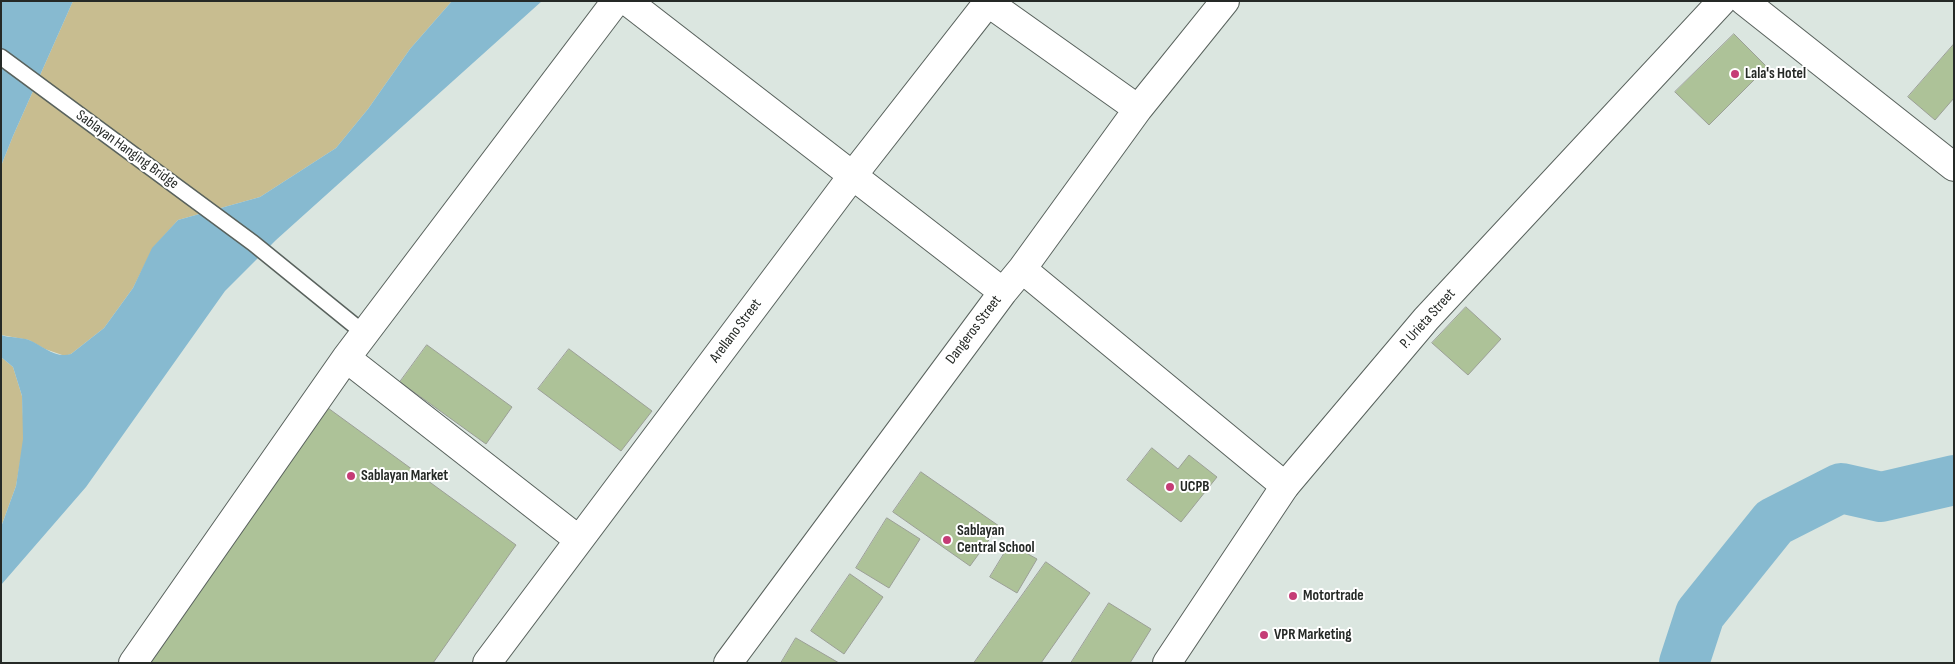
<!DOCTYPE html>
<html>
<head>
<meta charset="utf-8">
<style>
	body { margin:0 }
	#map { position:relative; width:1955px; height:664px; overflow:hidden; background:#dbe6e0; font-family:"Sofia Sans Condensed",sans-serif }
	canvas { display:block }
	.frame { position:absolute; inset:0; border:2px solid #252926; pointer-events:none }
</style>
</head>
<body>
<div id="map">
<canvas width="1955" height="664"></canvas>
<div class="frame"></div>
</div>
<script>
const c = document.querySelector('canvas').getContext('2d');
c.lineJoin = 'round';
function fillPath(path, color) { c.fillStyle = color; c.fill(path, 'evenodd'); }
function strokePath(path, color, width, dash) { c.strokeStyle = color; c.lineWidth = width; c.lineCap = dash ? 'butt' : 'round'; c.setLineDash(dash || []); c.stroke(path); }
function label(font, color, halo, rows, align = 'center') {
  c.font = font + ' "Sofia Sans Condensed",sans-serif'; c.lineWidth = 4; c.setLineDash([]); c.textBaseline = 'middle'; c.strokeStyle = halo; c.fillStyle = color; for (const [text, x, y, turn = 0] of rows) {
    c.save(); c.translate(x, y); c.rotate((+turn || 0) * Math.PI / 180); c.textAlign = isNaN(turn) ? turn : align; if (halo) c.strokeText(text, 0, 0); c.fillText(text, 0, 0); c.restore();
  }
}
const green = new Path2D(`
	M73 1H452L410 49 368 109 336 148 260 197 178 220 153 248 133 288 104 328 71 354 65 356 45 349 29 340 1 335V166L13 136Z
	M1 357 13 367 22 396 24 439 16 486 1 527Z`);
const water = new Path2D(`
	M1 1H73L13 136 1 166Z
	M452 1H542L276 240 225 291 86 487 1 585V527L16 486 23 439 22 396 13 367 1 357V335C10 338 21 337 29 340 43 346 56 359 71 354L104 328 133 288 152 248 178 220 260 197 336 148 368 109 410 49Z`);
const river = new Path2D(`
	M1684 663 1700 614 1774 522 1841 488 1881 497 1954 480`);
const building = new Path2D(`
	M1734 34 1767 67 1709 125 1675 92Z
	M1954 44V98L1935 120 1908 97Z
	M1466 307 1501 339 1468 375 1432 343Z
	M427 345 512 407 486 444 400 382Z
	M569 349 652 411 621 451 538 389Z
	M328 408 516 545 433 663H151Z
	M1152 448 1178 469 1189 455 1217 477 1181 522 1127 480Z
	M921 472 999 526 970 566 893 512Z
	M887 518 920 539 889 588 856 568Z
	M1010 544 1037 559 1017 593 990 577Z
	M1046 562 1090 593 1041 663H974Z
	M850 574 883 597 844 654 811 631Z
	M1109 603 1151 629 1130 663H1071Z
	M796 638 839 663H781Z`);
const service = new Path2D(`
	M1 57 253 243 365 334`);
const minor = new Path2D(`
	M627 1 1003 292
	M986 1 1138 109
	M1744 1 1954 167
	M1022 269 1285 486
	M346 358 579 540
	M133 663 346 358 616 1
	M487 663 853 175 989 1
	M728 663 1003 292 1022 269 1138 109 1225 1`);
const primary = new Path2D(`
	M1167 663 1285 486 1426 319 1722 1`);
const markers = [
	[1735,74,5,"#c53c76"],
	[351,476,5,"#c53c76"],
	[1170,487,5,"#c53c76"],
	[947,540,5,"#c53c76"],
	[1293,596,5,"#c53c76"],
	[1264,635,5,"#c53c76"]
];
const poiNames = [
	["Lala's Hotel",1745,74],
	["Sablayan Market",361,476],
	["UCPB",1180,487],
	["Sablayan",957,531],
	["Central School",957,548],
	["Motortrade",1303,596],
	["VPR Marketing",1274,635]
];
const streetNames = [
	["Sablayan Hanging Bridge",127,150,36],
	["P. Urieta Street",1428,319,-48],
	["Dangeros Street",974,330,-53],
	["Arellano Street",736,331,-53]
];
fillPath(green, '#c8bd90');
fillPath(water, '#87bad0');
strokePath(river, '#87bad0', 50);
fillPath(building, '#adc298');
strokePath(building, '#9b9f96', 1);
strokePath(service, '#59625d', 18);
strokePath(minor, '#59625d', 30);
strokePath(primary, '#59625d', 30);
strokePath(service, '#fff', 15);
strokePath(minor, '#fff', 28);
strokePath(primary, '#fff', 28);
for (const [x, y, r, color] of markers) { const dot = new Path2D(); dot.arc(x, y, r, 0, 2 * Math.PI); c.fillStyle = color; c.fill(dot); strokePath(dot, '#fff', 2); }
label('bold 15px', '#252926', '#fff', poiNames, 'left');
label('15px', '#252926', '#fff', streetNames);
</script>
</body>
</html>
